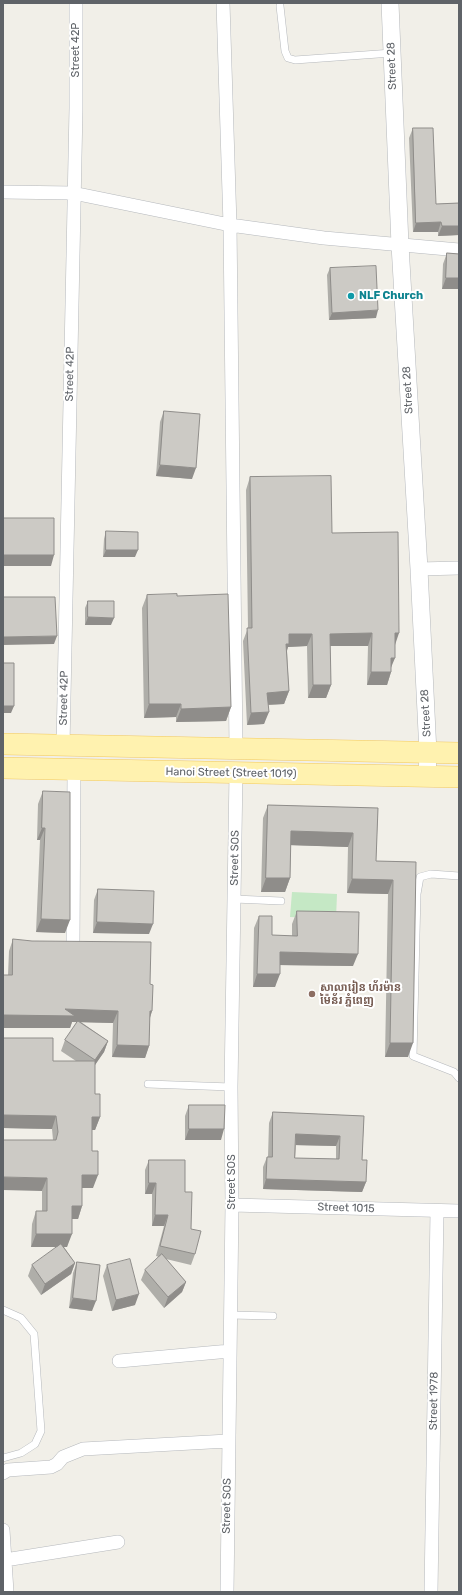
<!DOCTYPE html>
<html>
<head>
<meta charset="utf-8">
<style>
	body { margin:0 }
	#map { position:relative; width:462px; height:1595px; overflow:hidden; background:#f1efe8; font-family:Rubik,sans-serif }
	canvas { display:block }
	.frame { position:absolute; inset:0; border:4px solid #5f6368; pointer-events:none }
</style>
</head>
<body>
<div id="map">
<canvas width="462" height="1595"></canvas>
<div class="frame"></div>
</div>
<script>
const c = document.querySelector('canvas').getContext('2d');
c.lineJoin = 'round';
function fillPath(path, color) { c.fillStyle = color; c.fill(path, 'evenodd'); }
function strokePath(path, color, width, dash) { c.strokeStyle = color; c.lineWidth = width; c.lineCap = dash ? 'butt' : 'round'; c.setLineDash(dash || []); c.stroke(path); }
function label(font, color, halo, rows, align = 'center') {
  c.font = font + ' Rubik,"Noto Sans Khmer",sans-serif'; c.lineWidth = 4; c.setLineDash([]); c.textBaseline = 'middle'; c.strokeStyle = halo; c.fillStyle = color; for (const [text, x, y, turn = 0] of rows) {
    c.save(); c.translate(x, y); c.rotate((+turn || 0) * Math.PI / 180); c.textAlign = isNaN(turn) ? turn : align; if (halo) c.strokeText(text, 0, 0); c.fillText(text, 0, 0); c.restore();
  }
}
const green = new Path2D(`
	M292 892 337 894 336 919 290 917Z`);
const service = new Path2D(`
	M280 6 285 51 288 58 295 60 392 53
	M459 876 431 874 420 877 417 894 413 1056 454 1072 459 1078
	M234 899 281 901
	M148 1084 231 1087
	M3 1310 21 1318 34 1334 41 1431 35 1444 21 1453 3 1458
	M230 1315 273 1316`);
const minor = new Path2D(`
	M223 3 230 225 236 748
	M3 192 73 193 230 225 324 238 459 250
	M419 569 459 568
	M63 746 76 108V3
	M73 945 74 770
	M232 1205 459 1211
	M119 1361 230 1351
	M3 1473 8 1470 51 1467 57 1464 63 1457 83 1449 228 1441
	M3 1530 7 1592
	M5 1560 118 1542
	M227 1592 232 1205 231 1087 236 773
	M431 1592 437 1211`);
const tertiary = new Path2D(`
	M390 3 400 245 419 569 428 753 427 777`);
const primary = new Path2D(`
	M3 744 459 753
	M3 768 459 777`);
const wall = new Path2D(`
	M413 128 436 204 459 203V235L438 236V232H413L409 138Z
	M447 253 459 254V289H442L443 264Z
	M330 268 376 318 329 320 327 275Z
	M164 411 192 479 156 476 160 422Z
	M250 477 332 533 395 644 391 668V672L387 685H367L368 646H330L331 685 326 698H308L307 646 288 647 287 651 289 691 284 704 268 705 264 724 247 725 243 641 248 628 246 490Z
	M106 531 135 557H103L104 539Z
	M147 595 177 596 231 707 226 721 176 722V717L144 718 142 608Z
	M88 601 111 625H85V608Z
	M43 791 65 933 36 932 40 840H37L38 804Z
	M268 805 378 808 376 861 416 862 408 1057H385L388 894 347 893 348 847 291 845 290 878 285 892H261L263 818Z
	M98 889 149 934 93 933 94 900Z
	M297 911 353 966 280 965 275 987H253L254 928 259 916 272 935 292 936V924Z
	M13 939 150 984 152 1011 150 1018 149 1046 145 1058 112 1057 113 1023 81 1022 108 1041 104 1052 95 1064V1094L100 1117 95 1130H92V1151L93 1188H82V1206L78 1219H72L67 1247H64L75 1263 71 1274 41 1295 28 1276 32 1265 57 1247H31L32 1224 36 1211H42V1191L53 1140 52 1129 3 1128V1038L53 1061H76L61 1051 65 1040 77 1022H72L70 1028 8 975 9 951Z
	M189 1105 221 1140H185V1116Z
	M273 1112 364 1116 362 1160 366 1182 362 1192 263 1189V1167L267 1157H268L269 1123ZM296 1145 336 1146V1159L295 1158Z
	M149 1160 185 1192 191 1229 195 1254 191 1265 166 1259 186 1282 182 1292 164 1308 141 1280 145 1270 159 1257 156 1256 164 1226H152V1194H145V1170Z
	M77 1262 92 1311 69 1308 73 1273Z
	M107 1265 135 1305 112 1311 103 1276Z`);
const shadedWall = new Path2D(`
	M441 222 438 232H413L416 223Z
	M442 226H459V235L438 236Z
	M446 278H459V289H442Z
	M378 310 376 318 329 320 332 313Z
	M160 465 196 468 192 479 156 476Z
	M106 550H138L135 557H103Z
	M3 555H54L51 566H3Z
	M88 617 114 618 111 625H85Z
	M372 633 368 646H325L330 634Z
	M395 633H399L395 645Z
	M289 634H312L307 646 288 647 285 656H282Z
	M57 636 54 644 3 645V637Z
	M391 658H395L390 670Z
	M371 672H391L387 685H367Z
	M313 685H331L326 698H308Z
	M289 691 284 704 263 705 267 693Z
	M149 704H181L176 717 144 718Z
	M3 706H14L11 713H3Z
	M231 707 226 721 176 722 181 709Z
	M269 712 264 724 247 725 251 713Z
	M42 828H45L40 840H37Z
	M291 831 353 833 348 847 286 845Z
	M266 878H290L285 892H261Z
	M352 879 393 880 388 894 347 893Z
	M41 919 70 920 65 933 36 932Z
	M97 922 153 924 149 934 93 933Z
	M280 952 358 954 353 966 276 965Z
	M257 974H280L275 987H253Z
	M65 1009 118 1011 113 1023 72 1022 70 1028H3V1015Z
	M150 1011H152L148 1023Z
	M108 1041 104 1052 91 1071 95 1060Z
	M390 1043H413L408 1057H385Z
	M117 1045 149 1046 145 1058 112 1057Z
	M3 1115 56 1116 52 1129 3 1128Z
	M92 1117H100L95 1130H88Z
	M189 1129H224L221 1140H185Z
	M296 1134 340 1136 336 1146 292 1145Z
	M82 1175H98L93 1188H78Z
	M3 1177 47 1178 42 1191 3 1190Z
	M266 1179 366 1182 362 1192 263 1189Z
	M149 1183H156L152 1194H145Z
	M72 1206H82L78 1219H68Z
	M155 1215H168L164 1226H152Z
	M36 1234H72L67 1247H31Z
	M75 1263 71 1274 41 1295 45 1284Z
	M186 1282 182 1292 164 1308 168 1297Z
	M139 1294 135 1305 112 1311 116 1300Z
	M73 1298 96 1301 92 1311 69 1308Z`);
const building = new Path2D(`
	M413 128H433L436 204 459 203V226H442L441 222 416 223Z
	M447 253 459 254V278H446Z
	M376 266 378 310 332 313 330 268Z
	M164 411 200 414 196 468 160 465Z
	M331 476 332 533 398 532 399 633H395V658H391V672H371L372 633 330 634 331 685H313L312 634H289V644H286L289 691 267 693 269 712 251 713 247 628H252L250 477Z
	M3 518H54V555H3Z
	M106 531 138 532V550H106Z
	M177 594V596L228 594 231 707 181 709V704H149L147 595Z
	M3 597H55L57 636 3 637Z
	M88 601H114V618L88 617Z
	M3 663H14V706H3Z
	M43 791 70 792V920L41 919 45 828H42Z
	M268 805 378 808 376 861 416 862 413 1043H390L393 880 352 879 353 833 291 831 290 878H266Z
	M98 889 154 891 153 924 97 922Z
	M297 911 359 912 358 954 280 952V974H257L259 916H272V935L297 936Z
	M13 939 32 941 151 942 150 984 153 985 152 1011H150L149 1046 117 1045 118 1011 65 1009 75 1016 3 1015V975H12Z
	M78 1021 108 1041 95 1060 65 1040Z
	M3 1038H53V1061H95V1094H100V1117H92V1151H98V1175H82V1206H72V1234H36V1211H47V1178L3 1177V1140H56L58 1132 56 1116 3 1115Z
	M189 1105H225L224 1129H189Z
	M273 1112 364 1116 362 1160H367L366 1182 266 1179 267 1157H272ZM296 1134 340 1136 339 1159 295 1158Z
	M149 1160H185V1192H192L191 1229 201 1231 195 1254 160 1246 168 1215H155L156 1183H149Z
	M61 1244 75 1263 45 1284 32 1265Z
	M162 1254 186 1282 168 1297 145 1270Z
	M130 1259 139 1294 116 1300 107 1265Z
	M77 1262 100 1265 96 1301 73 1298Z`);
const markers = [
	[351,296,4,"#0f9aa8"],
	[312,994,4,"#8d6e63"]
];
const streetNames = [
	["Street 42P",76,50,-90],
	["Street 28",392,66,-92],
	["Street 42P",70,374,-89],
	["Street 28",408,390,-93],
	["Street 42P",64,698,-89],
	["Street 28",426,713,-93],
	["Hanoi Street (Street 1019)",231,773,1],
	["Street SOS",235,858,-89],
	["Street SOS",232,1182,-90],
	["Street 1015",346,1208,2],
	["Street 1978",434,1401,-89],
	["Street SOS",227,1506,-89]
];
const cultureNames = [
	["NLF Church",359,296]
];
const educationNames = [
	["សាលារៀន ហ័រម៉ាន",320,988],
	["ម៉ៃន័រ ភ្នំពេញ",320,1001]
];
fillPath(green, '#c5e8c5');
strokePath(service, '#b5b8bc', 8);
strokePath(minor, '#b5b8bc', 14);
strokePath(tertiary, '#b5b8bc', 18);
strokePath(primary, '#f2c960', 22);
strokePath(service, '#fff', 7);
strokePath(minor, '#fff', 13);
strokePath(tertiary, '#fff', 17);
strokePath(primary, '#fff2af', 21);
fillPath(wall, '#afaea9');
fillPath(shadedWall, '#8f8d8a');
fillPath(building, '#cccac5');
strokePath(building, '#8f8d8a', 1);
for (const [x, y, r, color] of markers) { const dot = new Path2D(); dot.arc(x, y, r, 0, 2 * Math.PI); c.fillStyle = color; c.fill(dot); strokePath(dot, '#fff', 1.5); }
label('11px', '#5f6368', '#fff', streetNames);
label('bold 11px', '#0d838f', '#fff', cultureNames, 'left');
label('bold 11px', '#785e54', '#fff', educationNames, 'left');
</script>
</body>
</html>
